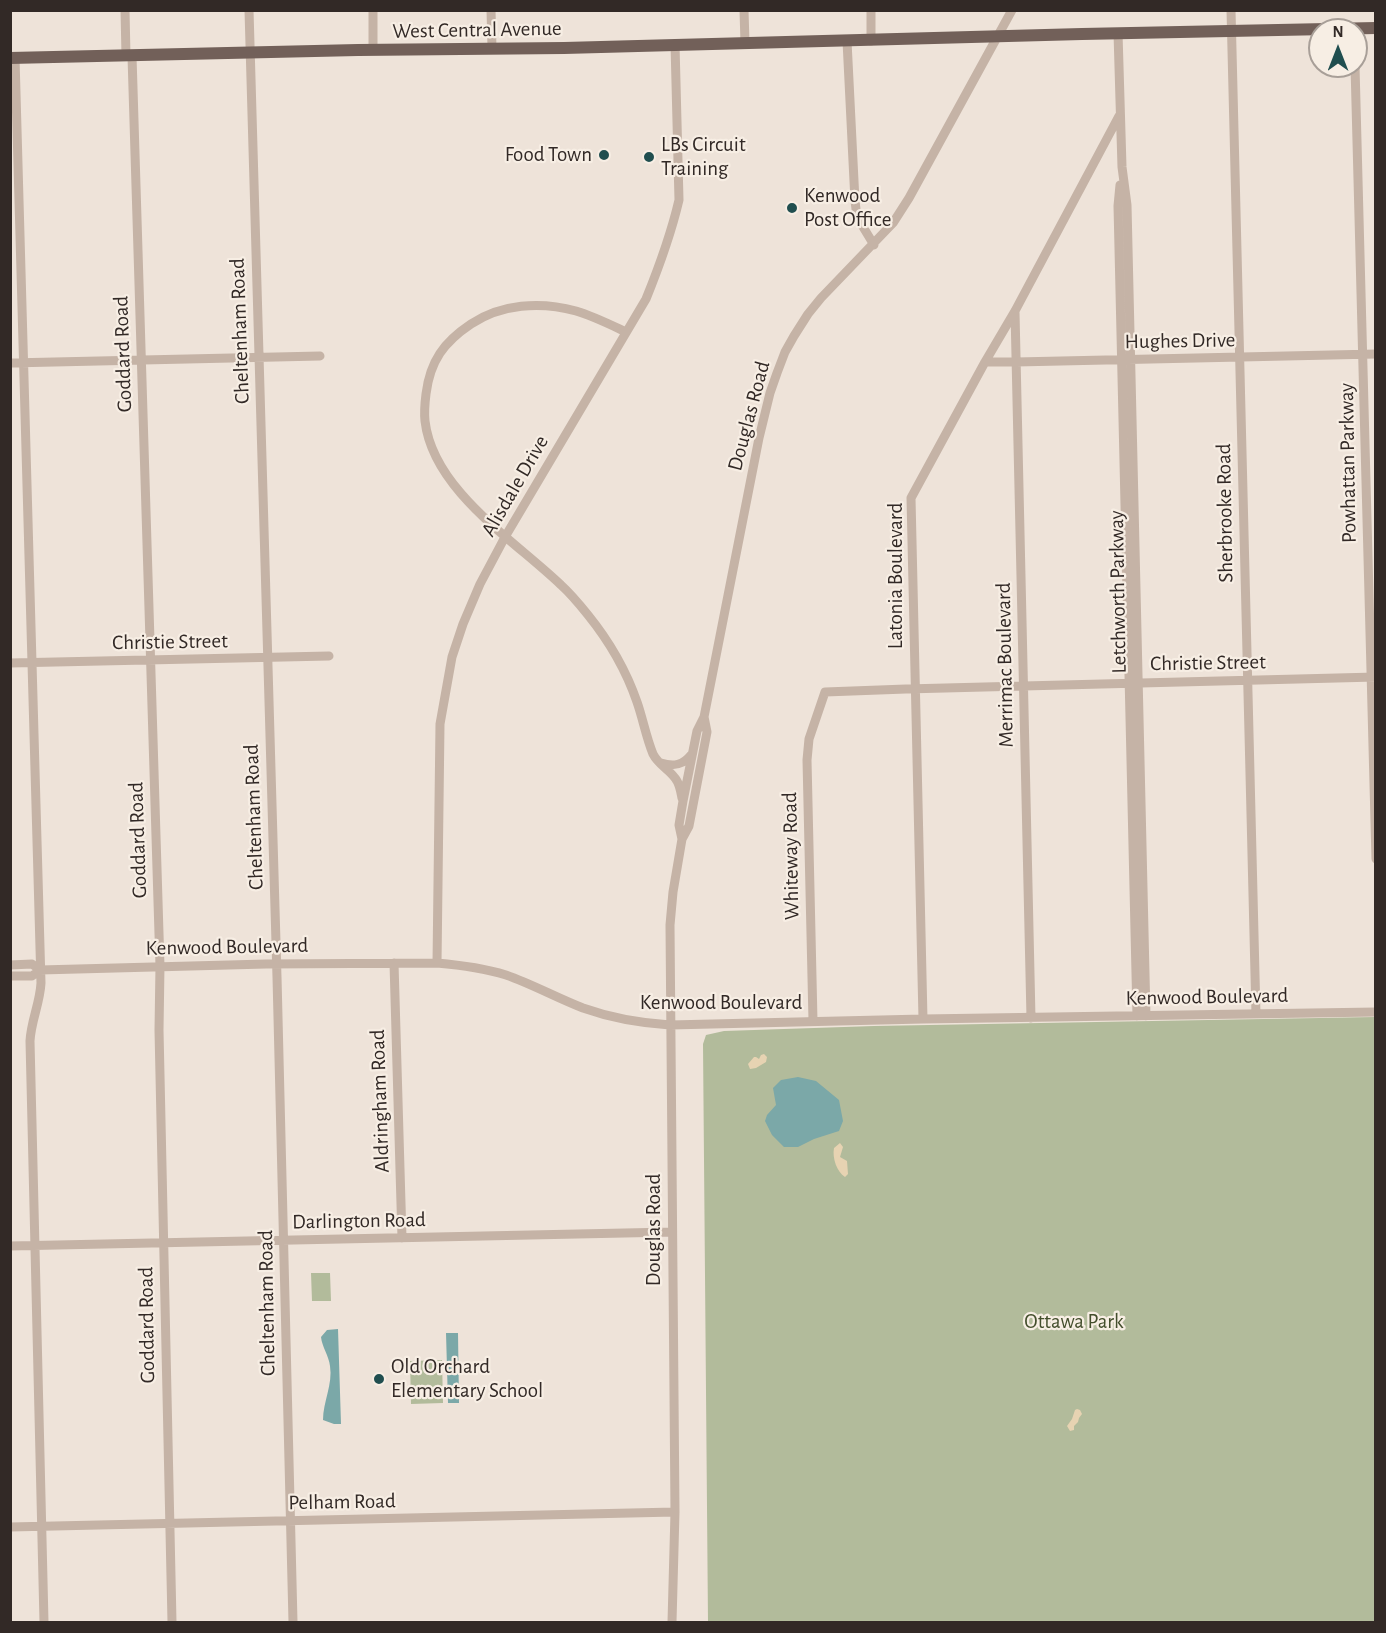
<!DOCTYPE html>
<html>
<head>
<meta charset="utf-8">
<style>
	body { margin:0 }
	#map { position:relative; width:1386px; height:1633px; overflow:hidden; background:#eee3d9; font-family:"Alegreya Sans",sans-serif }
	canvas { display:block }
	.frame { position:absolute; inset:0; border:12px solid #322926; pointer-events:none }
	.north { position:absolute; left:1308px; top:18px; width:60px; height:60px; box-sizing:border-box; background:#f7eee4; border:2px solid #a89f98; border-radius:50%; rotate:0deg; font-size:16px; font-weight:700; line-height:24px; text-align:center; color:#322926 }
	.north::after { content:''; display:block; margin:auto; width:21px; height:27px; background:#204e4f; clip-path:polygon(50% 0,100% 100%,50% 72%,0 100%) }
</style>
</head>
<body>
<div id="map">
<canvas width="1386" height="1633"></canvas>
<div class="frame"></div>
<div class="north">N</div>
</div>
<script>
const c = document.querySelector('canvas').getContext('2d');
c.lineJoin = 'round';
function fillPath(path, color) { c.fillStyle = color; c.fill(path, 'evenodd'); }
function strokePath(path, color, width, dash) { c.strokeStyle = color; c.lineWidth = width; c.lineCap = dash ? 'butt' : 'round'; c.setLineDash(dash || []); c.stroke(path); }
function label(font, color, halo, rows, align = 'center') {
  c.font = font + ' "Alegreya Sans",sans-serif'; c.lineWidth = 4.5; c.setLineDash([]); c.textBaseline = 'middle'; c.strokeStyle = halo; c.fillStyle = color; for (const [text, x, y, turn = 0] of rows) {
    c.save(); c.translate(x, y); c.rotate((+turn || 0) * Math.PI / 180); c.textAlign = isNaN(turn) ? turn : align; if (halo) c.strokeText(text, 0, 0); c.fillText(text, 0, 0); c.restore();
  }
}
const green = new Path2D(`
	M1375 1017V1622H708L703 1044 706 1035 724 1031 874 1026Z
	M311 1273H330L331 1301H312Z
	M442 1360 443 1403 411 1404 410 1361Z`);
const sand = new Path2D(`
	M764 1054 767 1057 766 1062 756 1068 750 1069 748 1064 754 1057H756L759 1059 761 1055Z
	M840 1143 843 1147 840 1157 847 1161 848 1174 845 1177C837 1172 832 1158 834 1148Z
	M1077 1409 1080 1410 1082 1414 1079 1418 1078 1422 1074 1426V1430L1070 1431 1067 1426 1072 1419 1075 1410Z`);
const water = new Path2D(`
	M798 1077 816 1081 839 1100 843 1121 839 1131 814 1139 798 1147H784L772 1135 765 1121 767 1115 776 1105 773 1088 781 1080Z
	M338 1329 341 1424H334L323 1420C323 1402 333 1384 330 1366 329 1356 322 1347 321 1337L327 1330Z
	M446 1333H458L459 1403H448Z`);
const minor = new Path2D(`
	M125 10 126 56
	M249 10 277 977 293 1622
	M373 10V50
	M491 10 492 48
	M744 10 745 43
	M871 10V41
	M1231 10 1256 1014
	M1118 33 1122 167 1127 205 1146 1016
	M847 41 855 201 857 217 874 245
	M132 56 160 966 159 1030 172 1622
	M15 58 41 983C40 1003 31 1021 30 1041L44 1622
	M1355 66 1376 859
	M1120 185 1118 206 1137 1016
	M1015 312 1031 1018
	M626 332C609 324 593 316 576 311 540 301 501 304 471 324 444 342 430 361 426 394 425 402 424 412 425 421 433 490 514 540 561 585 571 594 580 605 588 615 609 641 626 670 637 702 643 719 646 737 653 754 659 766 671 770 677 781 680 786 681 793 682 798
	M985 362H1016L1376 354
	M10 363 320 356
	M10 663 329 656
	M661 763C674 767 683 765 691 755
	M682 839 679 825 683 801 697 731 704 717 759 438 770 393 777 373 785 352 794 336 808 314 821 298 893 223 909 198 1012 10
	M394 963 402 1238
	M437 963 440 724 452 657 463 624 480 584 505 537 646 299C659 267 671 234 679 200L675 44
	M10 965 32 964 40 970
	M10 976H32L40 970 266 964 437 963C460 965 483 968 506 975 532 984 557 998 583 1008 611 1018 640 1023 670 1025L923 1019 1376 1012
	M923 1019 911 498 985 362 1015 311 1119 116
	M813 1021 807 760 809 739 825 692 906 689 1376 677
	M10 1246 672 1232
	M10 1527 675 1512
	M672 1622 675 1512 670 925 673 892 682 839 689 826 707 732 704 717`);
const major = new Path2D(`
	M10 58 358 50 564 48 1082 34 1376 28`);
const markers = [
	[604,155,6,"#204e4f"],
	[649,157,6,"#204e4f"],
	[792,208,6,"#204e4f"],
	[379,1379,6,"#204e4f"]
];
const streetNames = [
	["West Central Avenue",477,30,-1],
	["Cheltenham Road",240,331,-92],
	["Hughes Drive",1180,341,-1],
	["Goddard Road",123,354,-92],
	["Douglas Road",749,416,-75],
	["Powhattan Parkway",1348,463,-91],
	["Alisdale Drive",515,486,-60],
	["Sherbrooke Road",1225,513,-91],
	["Latonia Boulevard",896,576,-90],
	["Letchworth Parkway",1118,592,-91],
	["Christie Street",170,642,-1],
	["Christie Street",1208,663,-1],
	["Merrimac Boulevard",1005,665,-91],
	["Cheltenham Road",254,817,-92],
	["Goddard Road",138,840,-92],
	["Whiteway Road",791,856,-91],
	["Kenwood Boulevard",227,947,-1],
	["Kenwood Boulevard",1207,997,-1],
	["Kenwood Boulevard",721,1003],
	["Aldringham Road",380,1101,-92],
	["Darlington Road",359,1221,-1],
	["Douglas Road",654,1230,-90],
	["Cheltenham Road",267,1303,-91],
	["Goddard Road",147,1325,-91],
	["Pelham Road",342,1502,-1]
];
const poiNames = [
	["LBs Circuit",661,145],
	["Training",661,169],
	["Food Town",592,155,"right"],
	["Kenwood",804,196],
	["Post Office",804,220],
	["Old Orchard",391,1367],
	["Elementary School",391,1391]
];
const parkNames = [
	["Ottawa Park",1074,1322]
];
fillPath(green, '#b2bb9b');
fillPath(sand, '#e7d3b2');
fillPath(water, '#7ba8a8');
strokePath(minor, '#c5b3a6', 9);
strokePath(major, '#726059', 12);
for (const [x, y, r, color] of markers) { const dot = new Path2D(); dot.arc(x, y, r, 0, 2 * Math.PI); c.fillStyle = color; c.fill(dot); strokePath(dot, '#f7eee4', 2); }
label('21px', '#322926', '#f7eee4', streetNames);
label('21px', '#322926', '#f7eee4', poiNames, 'left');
label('21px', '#434e2c', '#f7eee4', parkNames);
</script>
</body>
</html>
